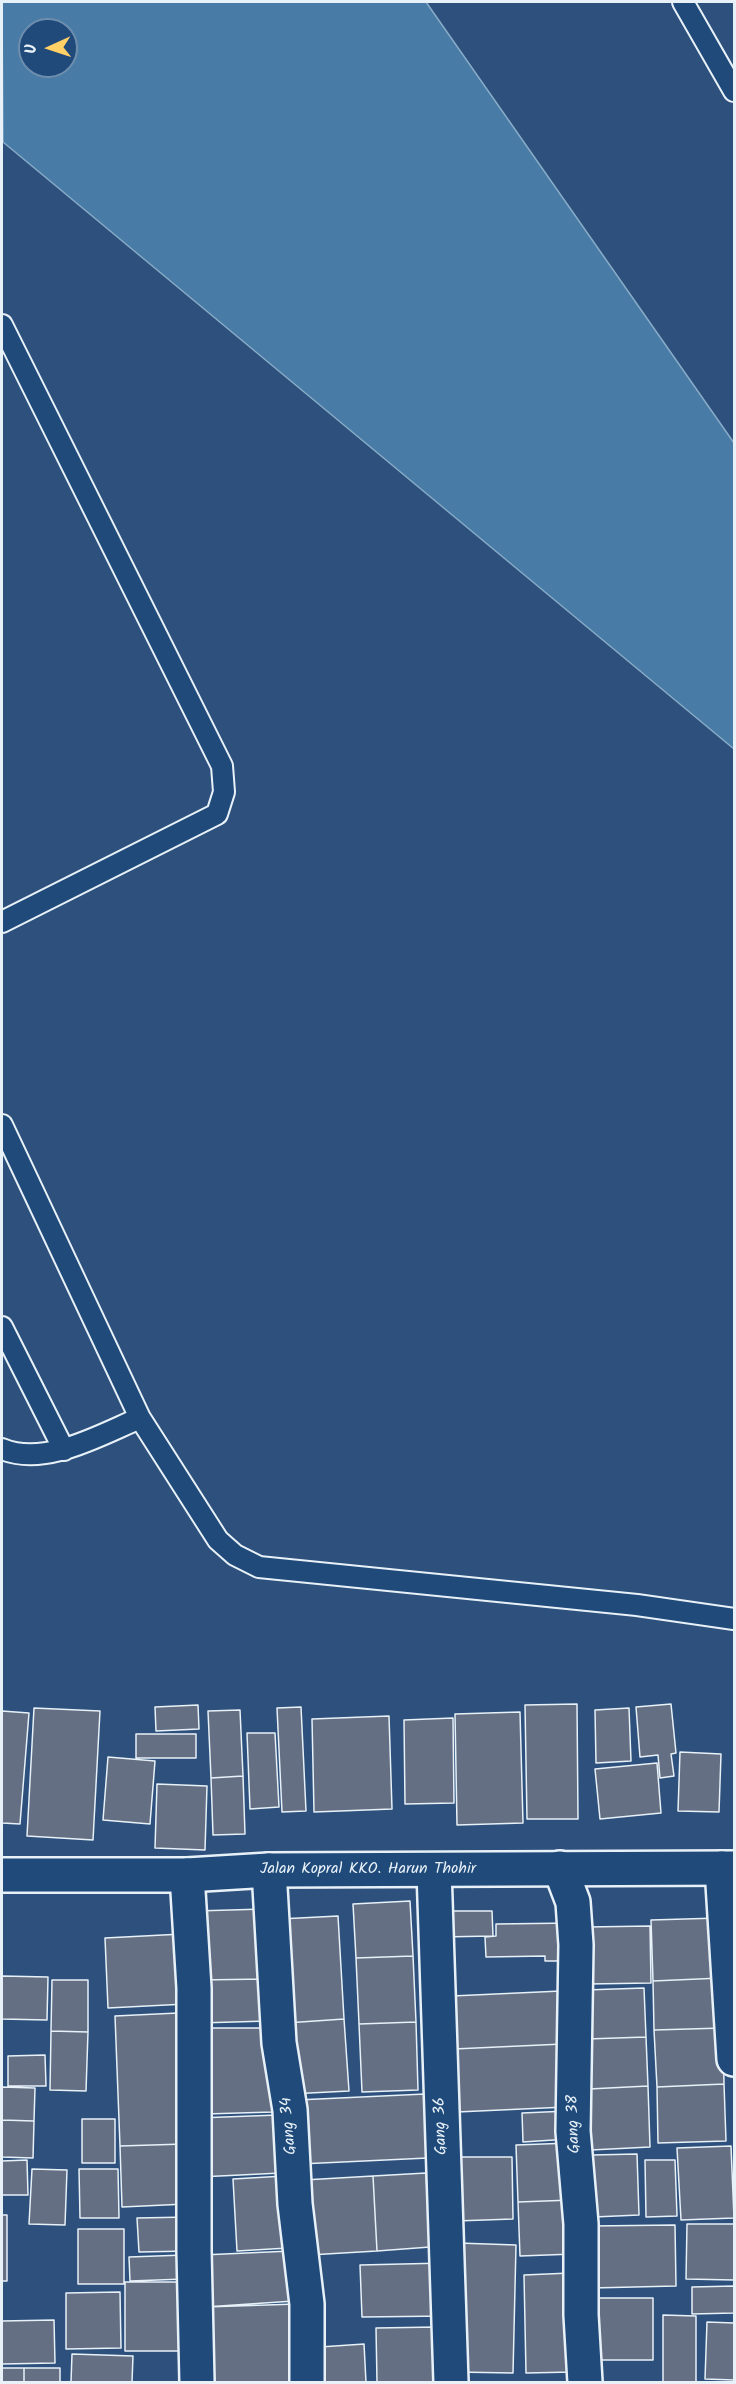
<!DOCTYPE html>
<html>
<head>
<meta charset="utf-8">
<style>
	body { margin:0 }
	#map { position:relative; width:736px; height:2384px; overflow:hidden; background:#2d517c; font-family:Kalam,sans-serif }
	canvas { display:block }
	.frame { position:absolute; inset:0; border:3px solid #e8f1f8; pointer-events:none }
	.north { position:absolute; left:18px; top:18px; width:60px; height:60px; box-sizing:border-box; background:#1f4a7a; border:2px solid #6f8dac; border-radius:50%; rotate:267deg; font-size:16px; font-weight:700; line-height:24px; text-align:center; color:#e8f1f8 }
	.north::after { content:''; display:block; margin:auto; width:21px; height:27px; background:#ffd166; clip-path:polygon(50% 0,100% 100%,50% 72%,0 100%) }
</style>
</head>
<body>
<div id="map">
<canvas width="736" height="2384"></canvas>
<div class="frame"></div>
<div class="north">U</div>
</div>
<script>
const c = document.querySelector('canvas').getContext('2d');
c.lineJoin = 'round';
function fillPath(path, color) { c.fillStyle = color; c.fill(path, 'evenodd'); }
function strokePath(path, color, width, dash) { c.strokeStyle = color; c.lineWidth = width; c.lineCap = dash ? 'butt' : 'round'; c.setLineDash(dash || []); c.stroke(path); }
function label(font, color, halo, rows, align = 'center') {
  c.font = font + ' Kalam,sans-serif'; c.lineWidth = 5; c.setLineDash([]); c.textBaseline = 'middle'; c.strokeStyle = halo; c.fillStyle = color; for (const [text, x, y, turn = 0] of rows) {
    c.save(); c.translate(x, y); c.rotate((+turn || 0) * Math.PI / 180); c.textAlign = isNaN(turn) ? turn : align; if (halo) c.strokeText(text, 0, 0); c.fillText(text, 0, 0); c.restore();
  }
}
const water = new Path2D(`
	M2 2H426L734 443V749L3 142ZM30 30H66V66H30Z`);
const building = new Path2D(`
	M577 1704 578 1819H527L525 1705Z
	M671 1704 676 1753 671 1754 674 1776 660 1778 658 1755 640 1757 636 1707Z
	M198 1705 199 1729 156 1731 155 1707Z
	M301 1707 306 1811 282 1812 277 1708Z
	M34 1708 100 1711 93 1840 27 1836Z
	M629 1708 631 1761 596 1763 595 1710Z
	M240 1710 243 1776 211 1778 208 1711Z
	M2 1711 29 1713 20 1824 2 1823Z
	M520 1712 523 1823 457 1825 455 1714Z
	M389 1716 392 1809 314 1812 312 1719Z
	M453 1718 454 1803 405 1804 404 1720Z
	M247 1733H275L279 1807 250 1809Z
	M136 1734H196V1758H136Z
	M680 1752 721 1754 719 1812 678 1811Z
	M108 1757 155 1761 150 1824 103 1820Z
	M657 1763 661 1813 600 1819 595 1769Z
	M243 1776 245 1834 213 1835 211 1778Z
	M157 1784 207 1786 205 1850 155 1848Z
	M410 1901 413 1956 356 1958 353 1904Z
	M264 1909 266 1979 198 1980 196 1911Z
	M439 1911H492L493 1936 440 1937Z
	M338 1916 344 2019 286 2023 280 1919Z
	M719 1918 721 1978 653 1981 651 1920Z
	M572 1923 573 1961H545V1956L486 1957 485 1937 496 1936V1924Z
	M650 1926 651 1983 588 1984 587 1927Z
	M182 1934 186 2004 108 2008 105 1938Z
	M413 1956 416 2022 359 2024 356 1958Z
	M2 1976 48 1977 47 2020 2 2019Z
	M721 1978 723 2028 654 2030 653 1981Z
	M266 1979 268 2021 199 2023 198 1980Z
	M52 1980H88V2032L51 2031Z
	M644 1988 646 2037 587 2039 585 1990Z
	M561 1991 563 2044 454 2049 452 1996Z
	M178 2013 184 2144 120 2146 115 2016Z
	M344 2019 349 2091 290 2094 286 2023Z
	M416 2022 418 2090 362 2092 359 2024Z
	M204 2028H273V2112L205 2114Z
	M723 2028 724 2084 657 2087 654 2030Z
	M51 2031 88 2032 86 2091 50 2090Z
	M646 2037 648 2086 589 2089 587 2039Z
	M563 2044 566 2107 457 2112 454 2049Z
	M45 2055 46 2086H8V2056Z
	M724 2084 726 2141 658 2143 657 2087Z
	M648 2086 650 2147 591 2150 589 2089Z
	M2 2087 35 2088 34 2121 2 2120Z
	M425 2094 428 2158 300 2164 297 2100Z
	M568 2111 569 2139 523 2142 522 2113Z
	M278 2115 281 2173 199 2177 197 2118Z
	M82 2119H115V2163H82Z
	M2 2120 34 2121 33 2158 2 2157Z
	M570 2143 572 2200 518 2202 516 2145Z
	M184 2144 186 2204 122 2207 120 2146Z
	M731 2146 734 2218 681 2220 677 2148Z
	M637 2154 639 2215 594 2217 592 2155Z
	M455 2157H512L513 2219 456 2221Z
	M27 2160 28 2195H2V2161Z
	M645 2160H675L677 2216 646 2217Z
	M32 2169 67 2170 65 2225 29 2224Z
	M79 2169H118L119 2218H80Z
	M426 2173 430 2247 377 2251 373 2176Z
	M284 2176 288 2248 237 2251 233 2179Z
	M373 2176 377 2251 309 2255 304 2180Z
	M572 2200 574 2254 520 2256 518 2202Z
	M2 2215H7V2281H2Z
	M189 2217 190 2251 139 2252 137 2218Z
	M687 2224H734V2280L686 2279Z
	M675 2225 676 2286 592 2288 591 2226Z
	M78 2229H124V2284H78Z
	M458 2243 516 2245 513 2373 455 2372Z
	M291 2251 294 2301 205 2307 202 2255Z
	M184 2255 185 2279 130 2281 129 2257Z
	M445 2263 446 2316 362 2317 360 2265Z
	M570 2273 573 2372 526 2373 524 2275Z
	M125 2282H188V2351H125Z
	M734 2286V2313L692 2314V2287Z
	M120 2292 121 2348 66 2349V2293Z
	M590 2298H653V2360H591Z
	M297 2304 299 2382H207L205 2307Z
	M663 2315 696 2316V2382H663Z
	M54 2320 55 2363 2 2364V2321Z
	M707 2322 734 2323V2380L705 2379Z
	M437 2327 438 2382H377L376 2328Z
	M364 2344 366 2382H322L320 2347Z
	M72 2354 133 2356 132 2382H71Z
	M2 2368H24V2382H2Z
	M24 2368H60V2382H24Z`);
const lane = new Path2D(`
	M683 2 734 91
	M2 325 222 766 224 792 217 814 2 922
	M2 1125 140 1418
	M2 1327 64 1450
	M2 1449C45 1467 100 1435 140 1418L218 1540 235 1555 259 1567 637 1605 734 1619`);
const street = new Path2D(`
	M560 1868 573 1902 576 1945 573 2131 581 2224V2315L585 2382
	M722 1868 734 2059
	M269 1870 279 2043 290 2110 295 2204 307 2304V2382
	M434 1870 451 2382
	M187 1875 194 1988V2251L197 2382`);
const secondary = new Path2D(`
	M2 1875H187L269 1870 734 1868`);
const streetNames = [
	["Jalan Kopral KKO. Harun Thohir",368,1870],
	["Gang 38",575,2124,-92],
	["Gang 34",290,2126,-95],
	["Gang 36",442,2126,-92]
];
fillPath(water, '#487ca6');
strokePath(water, '#88abc7', 1.5);
fillPath(building, '#646f83');
strokePath(building, '#e8f1f8', 1.5);
strokePath(lane, '#e8f1f8', 24);
strokePath(street, '#e8f1f8', 38);
strokePath(secondary, '#e8f1f8', 38);
strokePath(lane, '#1f4a7a', 20);
strokePath(street, '#1f4a7a', 33);
strokePath(secondary, '#1f4a7a', 33);
label('16px', '#e8f1f8', '#1f4a7a', streetNames);
</script>
</body>
</html>
